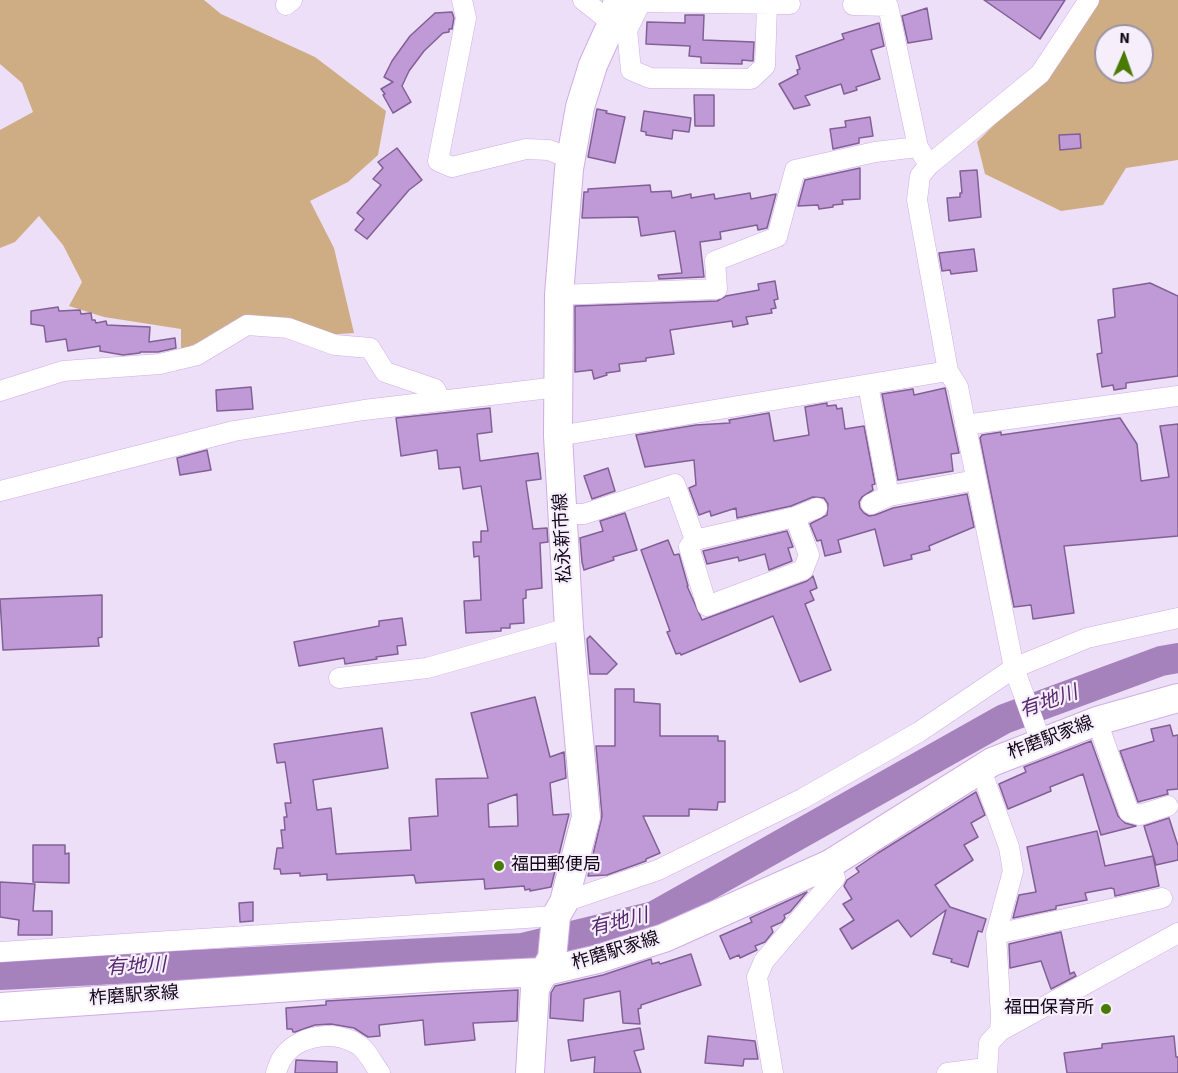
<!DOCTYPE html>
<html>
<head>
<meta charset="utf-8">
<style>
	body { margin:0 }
	#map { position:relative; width:1178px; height:1073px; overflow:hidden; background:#eddff7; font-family:"Source Sans 3",sans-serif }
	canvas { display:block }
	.north { position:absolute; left:1094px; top:24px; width:60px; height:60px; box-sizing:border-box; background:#f6effb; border:2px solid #9b92a1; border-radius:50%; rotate:2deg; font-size:16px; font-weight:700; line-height:24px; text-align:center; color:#13071a }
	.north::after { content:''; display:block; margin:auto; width:21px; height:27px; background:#497a02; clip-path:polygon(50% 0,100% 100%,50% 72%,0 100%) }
</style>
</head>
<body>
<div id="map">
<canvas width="1178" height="1073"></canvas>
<div class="north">N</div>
</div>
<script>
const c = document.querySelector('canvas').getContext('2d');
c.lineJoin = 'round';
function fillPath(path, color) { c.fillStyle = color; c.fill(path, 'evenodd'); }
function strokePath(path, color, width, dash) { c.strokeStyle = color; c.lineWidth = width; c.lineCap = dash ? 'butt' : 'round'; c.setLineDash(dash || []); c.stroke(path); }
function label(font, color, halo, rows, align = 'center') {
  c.font = font + ' "Source Sans 3","Noto Sans JP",sans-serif'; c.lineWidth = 4.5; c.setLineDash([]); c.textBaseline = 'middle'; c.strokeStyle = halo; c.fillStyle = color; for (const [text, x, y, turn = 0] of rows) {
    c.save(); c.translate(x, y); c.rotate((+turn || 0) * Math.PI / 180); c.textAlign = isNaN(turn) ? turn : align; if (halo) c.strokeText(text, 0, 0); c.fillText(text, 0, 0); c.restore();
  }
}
const green = new Path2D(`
	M0 0H204L221 14 315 57 386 111 378 155 348 182 310 201 334 248 354 333 324 335 256 318 181 350V329L104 317 69 306 82 282 63 245 39 216 15 242 0 248V130L33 112 22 83 0 64Z
	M1096 0H1178V160L1126 168 1103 205 1061 211 985 174 977 142 1049 70ZM1106 36H1142V72H1106Z`);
const river = new Path2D(`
	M0 975 522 948 654 916 1004 719 1161 661 1178 658`);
const building = new Path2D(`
	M984 0H1065L1040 39Z
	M927 8 932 39 908 43 902 16Z
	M452 12 454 18 452 29H449V32L443 33 424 51 409 71 402 86 411 102 393 113 383 95 385 94 381 89 393 82 384 77 392 61 410 36 435 13Z
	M685 15H704L703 40 754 42 753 61 742 60V64L701 63V57L689 56 690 46 646 44 647 22 685 23Z
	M879 23 884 46 871 50 880 79 856 87 857 90 844 94 841 84 805 96 810 105 794 109 779 84 798 74 797 70 800 69 796 56 844 39 842 34Z
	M694 95H714V126H695Z
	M597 109 607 111 606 113 625 117 615 163 588 157Z
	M644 111 691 118 689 132 673 130 672 139 646 135V132L641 131Z
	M870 117 873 136 859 138V143L833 149 830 129 846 127 845 121Z
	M1080 134 1081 148 1060 150 1059 135Z
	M397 148 422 180 409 190 367 239 355 230 364 219 357 213 381 185 373 179 383 168 378 162Z
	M860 168V199L842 200 843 204 833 205V207L819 209 818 205 798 206 805 180Z
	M977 170 981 217 949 221 947 198 960 197V193H962L960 171Z
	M650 185 651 192 671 191 672 198 691 194V198L714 194 715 199 750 193 751 199 776 194 767 228 758 230 757 225 720 232 721 239 700 242 704 277 659 279 658 275 682 273 675 231 641 236 638 217 582 218 584 192H588V189Z
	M974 249 977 271 951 274 950 270 942 271 939 253Z
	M775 281 778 299 774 300 776 308 771 309 772 313 746 317 748 324 733 327 732 321 670 330 674 354 646 358V361L619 364 620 371 606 373 607 375 594 379 592 370 575 372V306L717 301 726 296 759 290 758 284Z
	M1150 283 1178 296V376L1126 383V388L1114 390 1113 385 1102 387 1097 354 1102 353 1098 320 1115 317 1113 289Z
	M58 307 59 311 80 310 81 314 91 313 92 320H95L96 323 106 321 107 325 150 327 149 342 175 338 176 348 158 352H140V353L123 355 100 351V346L68 351 66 339 46 342 44 326 31 324V311Z
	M251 387 253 409 217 411 216 390Z
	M945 388 959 453 951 454 953 471 898 480 882 394 913 389 914 395Z
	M827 403V406L836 405 837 409 842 408 845 429 864 426 875 484 872 485 873 490 862 497 859 502 860 508 864 513 869 516 875 515 893 508 967 494 974 527 929 546 930 550 911 555 912 559 884 566 875 529 838 540 841 552 825 556 821 540 817 541 810 524 827 515 828 504 824 498 813 497 791 506 737 518 736 508 711 516 710 511 699 515 689 488 696 485 694 460 645 467 636 435 696 425 730 423 729 420 769 413 774 441 809 435 805 407Z
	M490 408 492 432 477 434 480 461 538 453 541 479 526 481 533 529 547 528 548 542 540 543 542 588 526 590V598L523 599 524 623 510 624V628H501V631L466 633 464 601 481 600 479 556 474 557 473 542H481V531H488L481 486 463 489 460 467 439 469 437 450 401 456 396 418Z
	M1120 418 1137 444 1141 481 1169 477 1160 426 1178 424V536L1064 546 1074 613 1033 619 1031 605 1014 607 980 438 982 435 1001 432V435Z
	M207 450 211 470 180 475 177 458Z
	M608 468 615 491 592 499 584 476Z
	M625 513 637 550 613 557 614 560 584 570 582 562 580 538 603 531 600 521Z
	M787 531 793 547 788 548 792 561 769 570 765 554 739 561 738 557 707 564 703 551Z
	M668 540 674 555 679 554 688 586H687L702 620 807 581 813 576 817 588 810 591 814 600 805 604 831 670 800 682 773 616 681 655 680 653 676 654 667 632 670 631 641 550Z
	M102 595V637L98 638 99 646 3 650 0 599Z
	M402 618 406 645 397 646 398 654 376 657 377 659 345 664 344 658 299 666 294 642 379 626V621Z
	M590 636 617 664 607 674H590L587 639Z
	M615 689H634V702L660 704V736H718V741H725V802H718L717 810 689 809V816H643L660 853 646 859V861L607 875 588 876 602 816 596 746H615Z
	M535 697 550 757 564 752 566 778 550 783 553 815 569 814 551 887 530 891V889L525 890 524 886 485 889 484 879 416 883 414 875 327 880V874L300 876V873L281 874 280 869H274L277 848H283L281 830H285L284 817H287L285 803H291L285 762 277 763 274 744 382 728 388 768 313 780 317 810 331 808 336 854 411 850 409 818 438 816 436 779 488 778 471 713ZM517 794 518 826 489 827 488 804Z
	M1170 725 1173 736 1178 735V789L1167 790 1168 794 1138 802 1120 751 1154 741 1151 729Z
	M1091 741 1118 816 1125 823 1136 826 1101 835 1083 774 1050 787 1051 791 1008 809 999 784 1026 772 1024 767Z
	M976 792 985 815 971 823 978 837 964 845 973 860 935 885 950 907 986 919 982 932 978 931 968 967 951 962 952 959 933 954 946 910 911 937 898 920 852 949 840 929 854 920 843 904 852 899 844 886 847 880 859 872 856 868 878 853Z
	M1169 818 1178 846V860L1156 865 1144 826Z
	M1097 831 1105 866 1153 856 1159 886 1115 896 1114 889 1111 888 1085 893 1087 900 1056 906V909L1013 918 1019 895 1036 892 1027 847Z
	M33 845H65V854L69 853V883L33 882Z
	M0 882 35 884 33 911H52V935H18L19 920 0 917Z
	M807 892 790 912 784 915 785 918 782 922 771 927 773 932 765 942 755 946 757 950 740 958 739 955 730 959 720 936 752 922 750 918Z
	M253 902V921L240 922 239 903Z
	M1061 932 1070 974 1074 972 1076 976 1051 989 1041 961 1010 968 1009 944Z
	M691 954 701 985 641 1005V1008L638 1009 640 1024 623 1023 620 991 584 999 583 1021 550 1018 551 993 555 986 603 975 651 959 652 964 659 962 660 964Z
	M518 990 517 1021 473 1023 475 1040 425 1045 423 1020 379 1025 380 1036 368 1037 354 1028 331 1024 315 1025 295 1032H293L292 1029H287L286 1008 326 1005V1001Z
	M640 1028 644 1049 634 1051 641 1073H594L595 1057 571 1061 568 1040Z
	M708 1036 755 1041 758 1059H744L743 1066 705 1063Z
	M1174 1036 1176 1057H1178V1073H1067L1064 1053 1102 1048V1044Z
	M296 1060 337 1062V1073H295Z`);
const minor = new Path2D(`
	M462 0 466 18 438 161 452 167 526 149 549 150 571 159
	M583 0 612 23 627 30 641 2 790 4
	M286 5 292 0
	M853 5 888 6 918 147
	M627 30 631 70 650 78 751 79 765 66 767 4
	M559 295 717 289 715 261 777 237 795 170 875 152 918 147 929 165
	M868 385 889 496
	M0 391 63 371 160 364 197 355 247 325 288 328 335 345 370 348 385 372 435 389 441 401
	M965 425 1178 396
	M558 436 948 371
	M0 491 234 431 364 410 558 387
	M871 504 889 496 976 480
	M563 514H584L675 484 695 540 795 517 817 508
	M695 540 689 547 707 606 803 570 809 555 795 517
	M339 678 427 668 569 628
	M1097 721 1129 812 1140 815 1168 806
	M1041 742 1014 668 958 387 948 371 917 200 920 176 929 165 1040 74 1089 0
	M981 770 1009 847 1013 871 996 934 1001 1017 1000 1031
	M564 902 658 870 802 799 919 732 1014 668 1087 638 1178 618
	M996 934 1162 898
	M0 952 556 916
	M276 1073C277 1069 279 1064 281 1060 296 1034 338 1029 360 1046 368 1052 374 1065 380 1073
	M773 1073 757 977 764 961 835 878 830 864
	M947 1073 986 1068
	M987 1073 989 1043 1000 1031 1178 933`);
const secondary = new Path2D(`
	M0 1007 440 977 543 972 598 959 664 938 830 864 992 762 1097 721 1178 698
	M530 1073 535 988 552 958 556 916 564 902 586 817 569 628 558 436 559 295 569 169 580 107 593 65 612 23 618 0`);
const markers = [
	[499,866,6,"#497a02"],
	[1106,1009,6,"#497a02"]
];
const streetNames = [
	["松永新市線",564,538,-93],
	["柞磨駅家線",1051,739,-21],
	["柞磨駅家線",616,952,-17],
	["柞磨駅家線",134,997,-4]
];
const poiNames = [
	["福田郵便局",511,866],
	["福田保育所",1094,1009,"right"]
];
const waterNames = [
	["有地川",1049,703,-19],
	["有地川",619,924,-14],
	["有地川",136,968,-3]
];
fillPath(green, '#cead85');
strokePath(river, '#a682bd', 30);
fillPath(building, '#bf9ad6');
strokePath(building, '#826096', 1.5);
strokePath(minor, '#d0ace6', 21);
strokePath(secondary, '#d0ace6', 30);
strokePath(minor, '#fff', 20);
strokePath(secondary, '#fff', 28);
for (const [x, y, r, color] of markers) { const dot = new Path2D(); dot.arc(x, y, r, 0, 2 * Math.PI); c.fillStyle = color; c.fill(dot); strokePath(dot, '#f6effb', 2); }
label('18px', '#13071a', '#f6effb', streetNames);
label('18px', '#13071a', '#f6effb', poiNames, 'left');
label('italic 20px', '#56276e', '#f6effb', waterNames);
</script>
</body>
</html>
